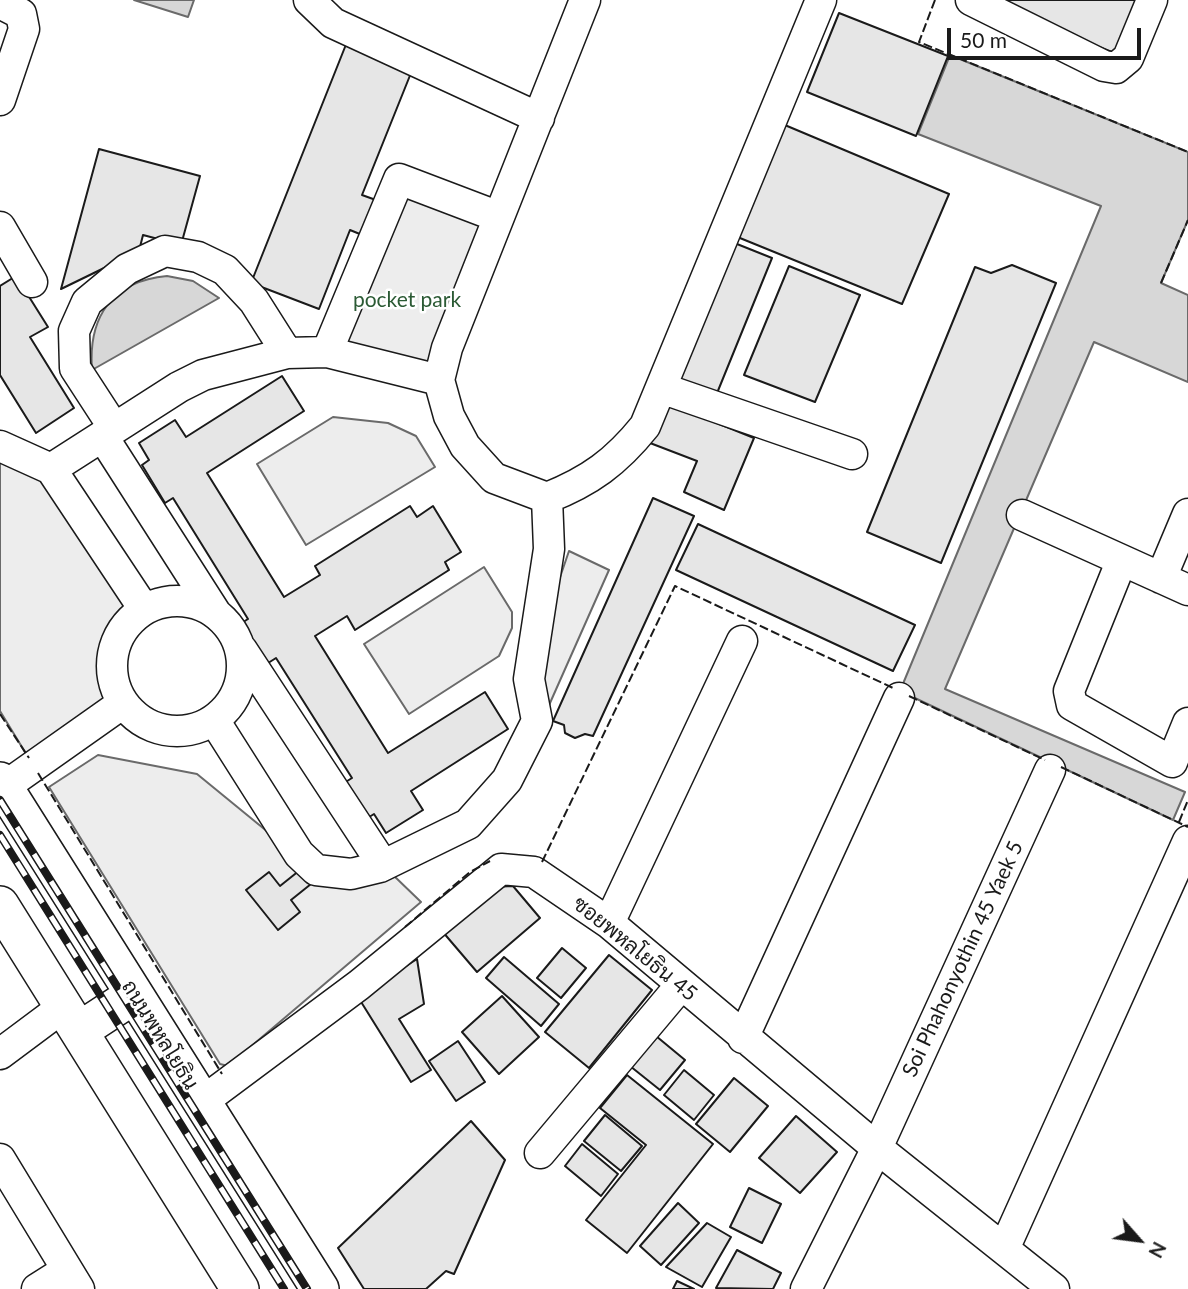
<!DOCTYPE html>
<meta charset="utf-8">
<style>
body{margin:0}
#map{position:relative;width:1188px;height:1289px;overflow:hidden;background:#fff;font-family:Lato,sans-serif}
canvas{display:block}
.north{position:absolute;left:1104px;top:1205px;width:70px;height:70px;-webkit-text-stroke:5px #fff;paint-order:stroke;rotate:118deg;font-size:19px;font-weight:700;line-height:28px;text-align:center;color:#1a1a1a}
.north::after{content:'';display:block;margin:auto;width:24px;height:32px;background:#1a1a1a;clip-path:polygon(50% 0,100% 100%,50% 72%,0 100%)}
.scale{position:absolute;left:947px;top:28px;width:194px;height:32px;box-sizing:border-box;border:4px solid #1a1a1a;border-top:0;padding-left:9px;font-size:21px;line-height:24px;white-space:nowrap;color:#1a1a1a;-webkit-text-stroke:5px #fff;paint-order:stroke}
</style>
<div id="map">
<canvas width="1188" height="1289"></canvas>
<div class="north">N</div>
<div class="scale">50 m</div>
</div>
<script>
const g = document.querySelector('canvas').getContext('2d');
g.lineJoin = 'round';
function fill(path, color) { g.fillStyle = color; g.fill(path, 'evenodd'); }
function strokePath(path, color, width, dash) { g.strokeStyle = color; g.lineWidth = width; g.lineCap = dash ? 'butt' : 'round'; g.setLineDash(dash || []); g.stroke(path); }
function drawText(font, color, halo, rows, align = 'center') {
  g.font = font + ' Lato,Sarabun,sans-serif'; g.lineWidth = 5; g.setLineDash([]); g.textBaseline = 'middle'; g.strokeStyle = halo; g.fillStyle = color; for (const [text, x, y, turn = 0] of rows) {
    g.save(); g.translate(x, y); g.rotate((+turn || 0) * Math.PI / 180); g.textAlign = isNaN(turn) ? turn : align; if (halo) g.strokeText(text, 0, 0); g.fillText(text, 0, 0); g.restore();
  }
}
const built = new Path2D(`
 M399,179l100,38 -60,163 -112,-28z
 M333,417l55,6 28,13 19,31 -129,78 -49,-81z
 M0,455l51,20 84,148 -16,34 -9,39 -71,79 -39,-64z
 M569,551l40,19 -63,142 -4,-39 3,-52z
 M484,567l28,45v16l-13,28 -90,58 -45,-70z
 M98,755l99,19 77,63 38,44 80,-7 29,28 -193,164 -8,-2 -171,-277z`);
const water = new Path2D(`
 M134,0h60l-6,17z
 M950,55l238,97v68l-27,63 27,12v87l-94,-40 -149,347 240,103 -12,28 -273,-129 201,-485 -183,-72z
 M167,276l26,5 26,17 -127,72c-4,-53 20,-89 75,-94z`);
const building = new Path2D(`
 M977,0h171l-23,57z
 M839,13l109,43 -32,80 -109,-44z
 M347,42l66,26 -51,127 25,9 -15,35 -22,-9 -31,79 -68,-26z
 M780,123l169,71 -47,110 -167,-68z
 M99,149l101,27 -19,69 -38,-10 -4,16 -78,38z
 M732,242l40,16 -59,145 -40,-16z
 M1012,265l44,18 -115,280 -74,-31 108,-265 16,6z
 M789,266l71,29 -45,107 -71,-27z
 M16,276l32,51 -18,10 44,71 -38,25 -36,-58v-89z
 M282,376l22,35 -97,62 77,124 36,-22 -5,-9 95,-60 7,11 16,-11 28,46 -16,10 4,8 -94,60 -8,-14 -32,20 73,117 97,-61 23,37 -97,62 12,19 -37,23 -12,-19 -8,5 -22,-36 8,-5 -76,-120 -11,7 -25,-41 8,-5 -75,-121 -8,5 -23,-38 7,-5 -10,-17 36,-23 11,17z
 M667,403l87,35 -30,72 -40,-18 13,-31 -47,-18z
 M653,498l41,18 -101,220 -8,-2 -10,4 -10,-5 -1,-8 -11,-4z
 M698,524l217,101 -22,46 -217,-101z
 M300,870l11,14 -20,16 9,12 -22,18 -32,-40 23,-18 11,14z
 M513,886l27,32 -63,54 -35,-41 50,-44z
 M562,948l24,20 -25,30 -24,-20z
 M609,955l43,35 -63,78 -44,-36z
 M504,957l55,47 -18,22 -55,-48z
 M417,959l7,45 -25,15 32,51 -20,12 -53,-85z
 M502,996l37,41 -40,37 -37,-42z
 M656,1036l29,24 -25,30 -30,-24z
 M458,1041l27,41 -29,19 -27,-40z
 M684,1070l30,25 -20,25 -30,-25z
 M627,1075l86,69 -86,109 -41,-33 60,-75 -46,-37z
 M734,1078l34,28 -38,46 -34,-28z
 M605,1115l37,31 -21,25 -37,-30z
 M796,1116l41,36 -37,41 -41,-35z
 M471,1121l34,39 -51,114 -8,-3 -20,18h-62l-26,-41z
 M582,1144l36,30 -17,22 -36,-30z
 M749,1188l32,16 -19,39 -32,-16z
 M678,1203l21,20 -38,42 -21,-19z
 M707,1223l24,14 -29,50 -36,-20z
 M737,1250l44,23 -8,16 -57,-1z
 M677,1281l17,8h-21z`);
const minor = new Path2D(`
 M309,0l24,23 206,95
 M585,0l-138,348 -8,32 10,36 16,30 29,32 53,20c43,-17 69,-36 98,-72l176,-426
 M971,0l133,66 12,2 12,-10 24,-58
 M0,3l21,11 3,15 -24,71
 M0,227l32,55
 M327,352l72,-173 100,38
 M661,388l191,66
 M114,428l-39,-60 -1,-37 13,-29 40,-33 38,-18 33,6 27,13 29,31 33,52
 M103,437l112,175
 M0,446l51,23 93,140
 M51,469l128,-82 24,-12 84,-22 40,-1 112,28
 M1022,515l166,75
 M1121,562l-52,129 3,14 100,57 16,-39
 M1161,578l27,-64
 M112 666a65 65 0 1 1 130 0a65 65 0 1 1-130 0Z
 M242,650l141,215
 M214,720l85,134 17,16 35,4 29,-7 88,-43 39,-44 30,-59 -8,-42 20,-130 -2,-51
 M4,787l119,-84
 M609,923l133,-282
 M743,1038l156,-340
 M0,1054l63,-47
 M202,1102l157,-117 142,-116 33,3 75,51 268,225 177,141
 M540,1153l141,-168
 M0,1159l79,130
 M1004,1249l184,-408
 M37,1289l30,-19
 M806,1289l71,-141 173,-378`);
const major = new Path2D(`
 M0,781l320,508
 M0,905l240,384
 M79,1031l55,-36`);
const rail = new Path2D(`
 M0,800l307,489
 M0,835l284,454`);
const fence = new Path2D(`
 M935,0l-16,42 269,110
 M1161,283l27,-63
 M909,696l136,64
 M0,714l29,44
 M1061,767l127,60
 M38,773l184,301
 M1179,822l9,-22
 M542,862l133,-276 218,102
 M405,927l65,-55 20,-11`);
const parkNames = [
 ["pocket park",407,300]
];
const streetNames = [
 ["ซอยพหลโยธิน 45",635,949,39],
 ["Soi Phahonyothin 45 Yaek 5",963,959,-65],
 ["ถนนพหลโยธิน",160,1035,58]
];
fill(built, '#ededed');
strokePath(built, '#6a6a6a', 2);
fill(water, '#d7d7d7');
strokePath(water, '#6a6a6a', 2);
fill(building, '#e6e6e6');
strokePath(building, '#1a1a1a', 2);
strokePath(minor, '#1a1a1a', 33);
strokePath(major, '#1a1a1a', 40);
strokePath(minor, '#fff', 30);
strokePath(major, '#fff', 37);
strokePath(rail, '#1a1a1a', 8);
strokePath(rail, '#fff', 5, [16]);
strokePath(fence, '#1a1a1a', 2, [9, 3.5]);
drawText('21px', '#2b5a34', '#fff', parkNames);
drawText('21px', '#1a1a1a', '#fff', streetNames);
</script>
